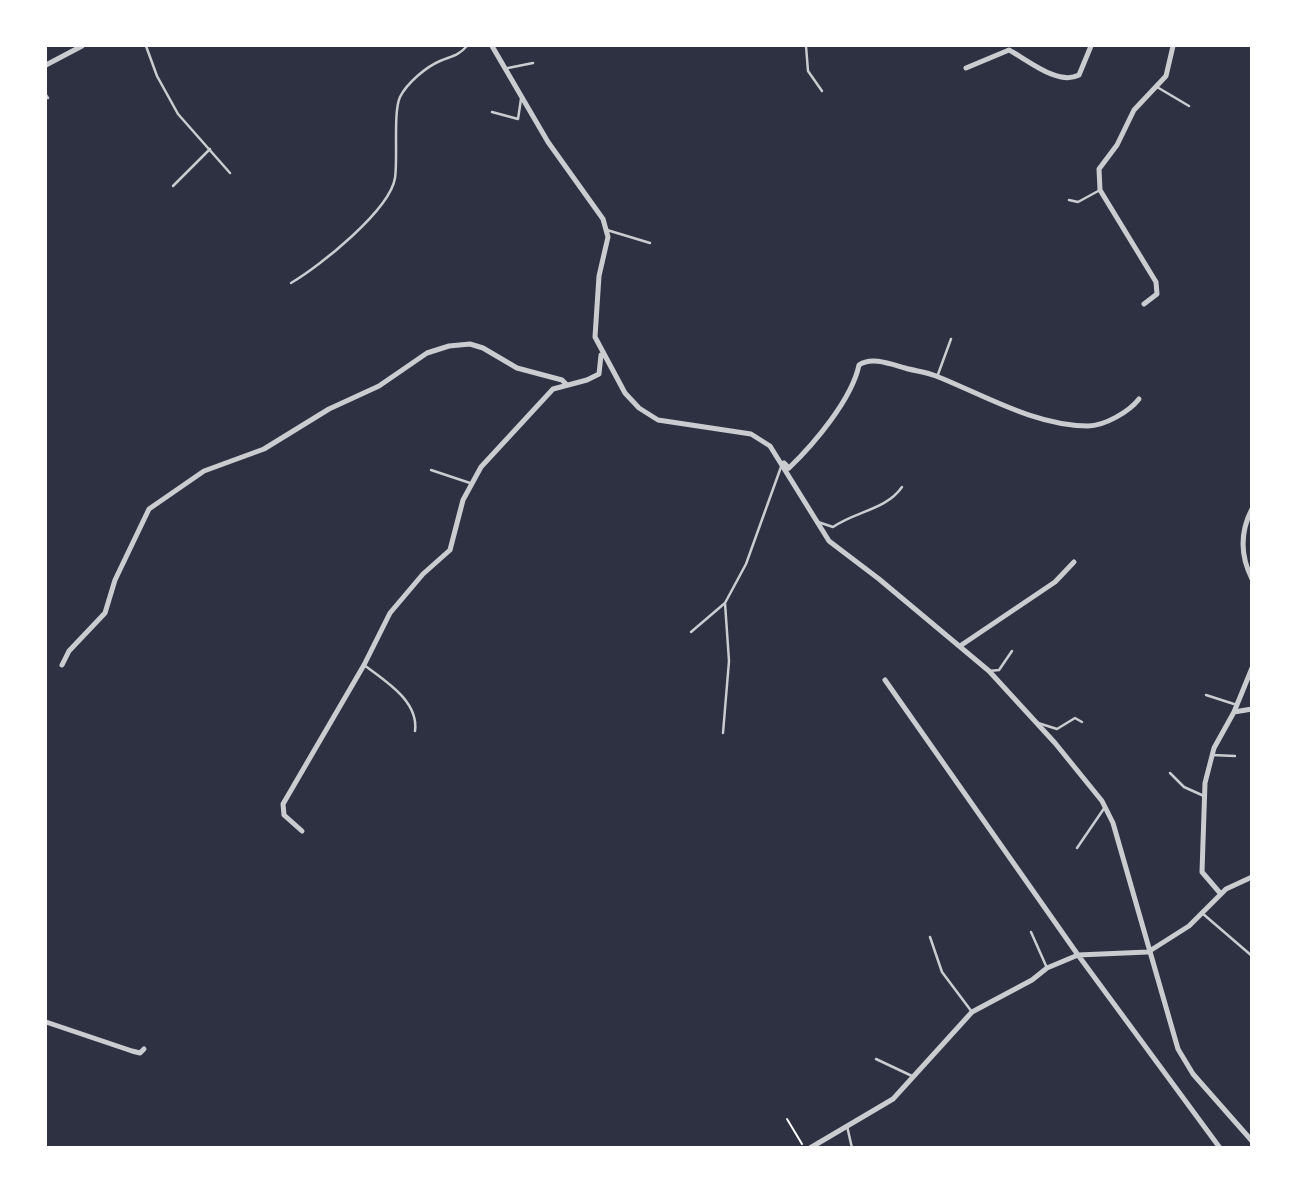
<!DOCTYPE html>
<style>
body{margin:0}
#map{position:relative;width:1297px;height:1193px;overflow:hidden;background:#2d3142;font-family:Quicksand,sans-serif}
canvas{display:block}
.frame{position:absolute;inset:0;border:47px solid #fff;pointer-events:none}
</style>
<div id="map">
<canvas width="1297" height="1193"></canvas>
<div class="frame"></div>
</div>
<script>
const g = document.querySelector('canvas').getContext('2d');
g.lineJoin = 'round';
function strokePath(path, color, width, dash) { g.strokeStyle = color; g.lineWidth = width; g.lineCap = dash ? 'butt' : 'round'; g.setLineDash(dash || []); g.stroke(path); }
const path = new Path2D(`
 M787,1119l15,25`);
const service = new Path2D(`
 M146,46l11,30 21,38 52,59
 M806,46l2,25 14,20
 M508,68l25,-5
 M1157,87l32,19
 M46,95l2,3
 M492,112l26,7 3,-20
 M173,186l37,-37
 M1069,200l9,2 22,-12
 M607,230l43,13
 M291,283c28,-16 99,-73 104,-105 3,-20 -2,-66 5,-81 7,-14 26,-30 40,-36 12,-5 18,-5 27,-15
 M937,377l14,-38
 M431,470l39,13
 M818,522l15,5c23,-16 53,-17 69,-40
 M691,632l34,-29 21,-39 35,-97
 M364,665c21,16 55,36 51,66
 M989,671l10,-1 13,-19
 M1206,695l31,10
 M1038,723l19,6 18,-11 7,4
 M723,733l6,-72 -4,-58
 M1212,755l23,1
 M1170,773l14,14 20,9
 M1077,848l28,-41
 M1202,913l50,43
 M1031,932l16,36
 M930,937l12,35 30,40
 M876,1059l36,17
 M847,1126l5,22`);
const minor = new Path2D(`
 M492,46l56,96 55,77 5,18 -9,39 -4,61 30,56 14,15 19,12 93,14 19,12 59,95 50,38 110,92 66,72 47,58 11,22 65,226 15,25 59,67
 M46,65l36,-19
 M966,68l43,-18c19,10 49,36 70,25l12,-29
 M1144,304l13,-10 -1,-12 -56,-92 -1,-21 18,-24 17,-35 32,-34 7,-30
 M784,463l5,5c25,-24 63,-69 70,-103 12,-9 32,-1 46,3 10,3 21,4 31,8 48,19 99,50 152,50 16,0 41,-14 51,-27
 M1252,509c-12,23 -12,46 0,70
 M960,646l95,-64 19,-20
 M62,665l7,-14 36,-38 10,-33 34,-71 55,-38 60,-22 65,-40 50,-23 48,-33 22,-7 21,-2 13,4 34,20 45,12 5,5
 M885,680l193,275 142,193
 M1234,712l18,-3
 M302,831l-18,-16 -1,-11 81,-139 26,-52 33,-39 27,-24 13,-50 18,-33 72,-78 34,-9 12,-6 2,-19
 M1220,893l-18,-21 3,-89 9,-35 20,-36 18,-44
 M46,1022l86,29 8,2 4,-4
 M810,1148l83,-49 79,-87 60,-32 15,-12 31,-13 70,-3 41,-26 37,-37 26,-12`);
strokePath(path, '#fff', 2);
strokePath(service, '#caccd0', 2.5);
strokePath(minor, '#caccd0', 5);
</script>
